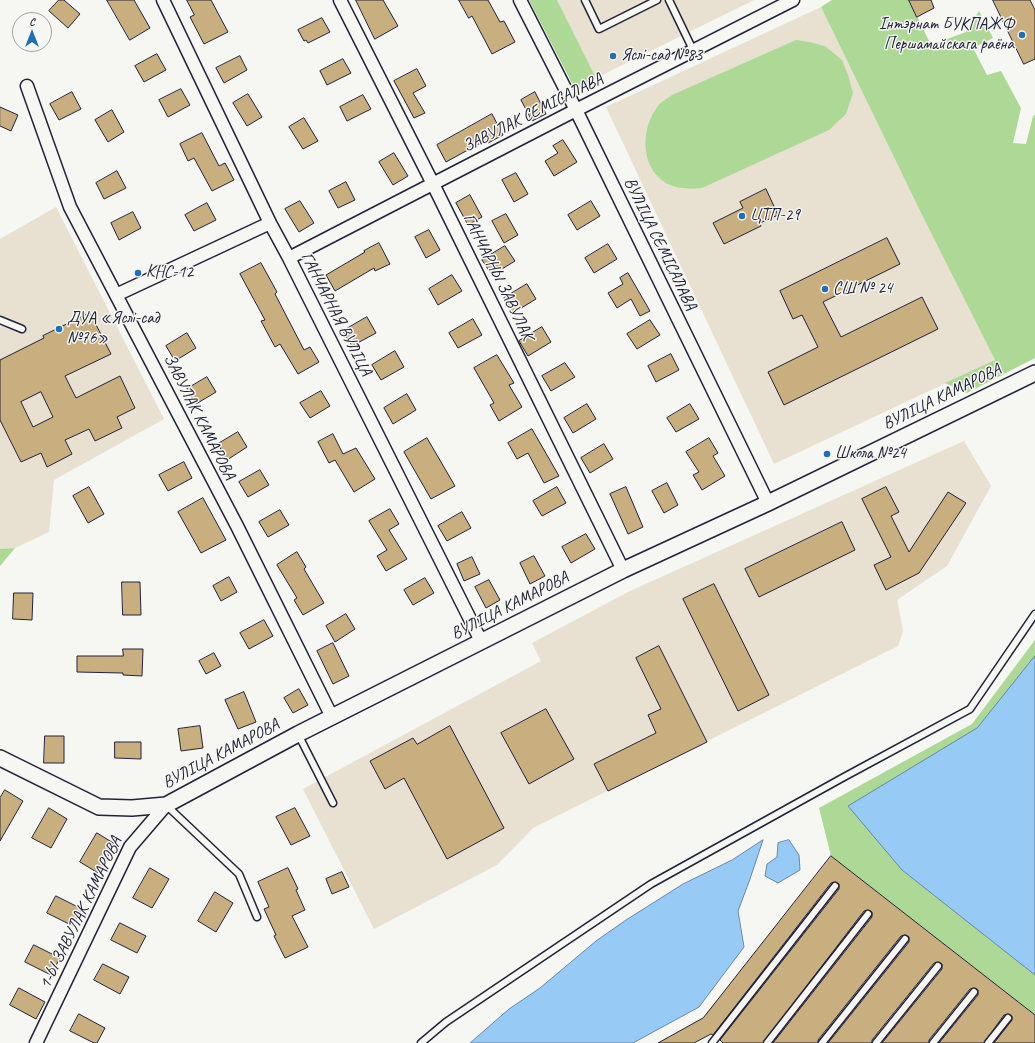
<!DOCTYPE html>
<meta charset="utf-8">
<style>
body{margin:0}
#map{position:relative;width:1035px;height:1043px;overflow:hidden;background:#f6f6f2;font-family:Caveat,sans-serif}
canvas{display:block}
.north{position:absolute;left:12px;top:12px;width:40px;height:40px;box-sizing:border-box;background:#f6f6f2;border:1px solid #a1a1a9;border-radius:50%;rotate:0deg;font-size:11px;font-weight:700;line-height:16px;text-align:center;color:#22223b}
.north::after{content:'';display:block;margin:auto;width:14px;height:18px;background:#1f6fb2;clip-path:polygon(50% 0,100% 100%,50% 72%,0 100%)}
</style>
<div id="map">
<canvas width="1035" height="1043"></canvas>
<div class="north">С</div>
</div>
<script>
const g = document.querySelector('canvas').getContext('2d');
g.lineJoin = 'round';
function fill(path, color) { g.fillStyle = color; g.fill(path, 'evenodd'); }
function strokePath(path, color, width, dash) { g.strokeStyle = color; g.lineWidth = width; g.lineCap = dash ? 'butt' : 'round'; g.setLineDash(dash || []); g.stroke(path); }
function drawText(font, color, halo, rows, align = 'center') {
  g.font = font + ' Caveat,sans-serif'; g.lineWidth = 3; g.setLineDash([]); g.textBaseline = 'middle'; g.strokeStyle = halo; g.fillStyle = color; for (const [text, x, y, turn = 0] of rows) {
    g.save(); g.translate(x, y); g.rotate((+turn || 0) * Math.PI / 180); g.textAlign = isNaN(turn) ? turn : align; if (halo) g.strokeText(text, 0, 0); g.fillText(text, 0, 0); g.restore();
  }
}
const built = new Path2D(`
 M557,0h197l-158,78z
 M821,7l102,210 72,143 -221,104 -168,-357z
 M56,207l108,212 -110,61 -5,52 -34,16 -15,1v-310z
 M964,441l27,45 -44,80 -50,34 6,31 -5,15 -365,182 -36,37 -123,64 -71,-140 238,-128 -9,-18 98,-52z`);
const green = new Path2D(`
 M529,0h28l39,78 -21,11z
 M832,0h77l22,45 35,-13 13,-21 14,27 -20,10 14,27 14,-4 20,37 -8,35 13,1 7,-28 2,-1v243l-68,35 -22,-10 50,-23 -72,-143 -102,-210z
 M796,40l13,2 16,4 17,14 6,15 5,18 -7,21 -17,16 -127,58c-12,1 -29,1 -39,-7 -23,-17 -22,-53 -5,-75 3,-4 10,-8 14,-11z
 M15,548l-15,18v-17z
 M1035,640v375l-204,-159 -12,-48 153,-84z`);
const water = new Path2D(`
 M1035,656v319l-133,-105 -54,-64 129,-78z
 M763,840l-13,39 -12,32 6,36 -45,60 -66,36h-163l39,-34 31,-21 56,-47 30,-21 57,-36 49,-24z
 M789,840l10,15 1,15 -22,13 -13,-7 2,-12 10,-7 1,-14z`);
const building = new Path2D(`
 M59,0h5l16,14 -12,14 -19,-17z
 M107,0h27l16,28 -20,12z
 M187,0h24l17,32 -24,12 -14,-27 4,-2z
 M356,0h27l15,26 -23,13z
 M459,0h29l12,22 4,-1 11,21 -23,12 -20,-38 -3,2z
 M909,0h22l3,8 -17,9z
 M993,0h37l5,10v49l-11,5z
 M322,18l8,14 -22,11 -2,-3 -2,1 -6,-11z
 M157,54l9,16 -22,12 -9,-16z
 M240,56l7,14 -23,13 -8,-15z
 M343,59l8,14 -24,12 -7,-14z
 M417,69l9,17 -13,7 12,20 -11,5 -20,-37z
 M181,89l9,16 -22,12 -9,-17z
 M72,92l9,17 -22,11 -9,-16z
 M535,92l11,22 -14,7 -11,-21z
 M248,94l14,23 -15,9 -14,-23z
 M363,95l8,14 -24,12 -7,-14z
 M0,107l18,8 -7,16 -11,-5z
 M112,110l12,22 -16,10 -13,-22z
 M492,114l11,21 -15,8 -2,-3 -40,22 -9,-17z
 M304,118l14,23 -15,8 -14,-22z
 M202,133l17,33 6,-3 9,17 -22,11 -18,-33 -6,3 -8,-17z
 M563,140l14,22 -23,14 -9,-15 13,-8 -5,-7z
 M394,153l14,23 -15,9 -14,-23z
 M117,171l9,17 -22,11 -8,-16z
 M516,173l12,21 -14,8 -12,-22z
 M346,182l9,18 -17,8 -9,-17z
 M766,189l12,26 -18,8 1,3 -37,18 -11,-21 30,-15 -3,-6z
 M470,195l12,22 -14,8 -12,-22z
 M300,201l14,22 -15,9 -14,-23z
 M591,201l9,15 -23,14 -9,-15z
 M207,203l9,17 -22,11 -9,-16z
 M133,212l8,16 -22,12 -8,-17z
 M506,214l12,21 -14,8 -12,-22z
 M429,230l11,20 -14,8 -11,-21z
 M887,238l13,26 -77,38 18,35 81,-40 16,32 -154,76 -16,-33 50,-25 -16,-32 -9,4 -13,-28z
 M379,243l11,21 -15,7 -1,-3 -39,23 -9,-16 39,-23 -1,-1z
 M608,244l9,15 -23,14 -9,-15z
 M505,246l10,15 -23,14 -10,-15z
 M261,263l16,29 -2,2 29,56 6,-3 9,15 -21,12 -18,-30 -5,3 -14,-26 4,-1 -25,-46z
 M628,273l22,38 -10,5 -9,-17 -14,9 -9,-15 15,-9 -3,-6z
 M452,275l10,16 -24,14 -9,-16z
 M527,284l9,15 -23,14 -9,-15z
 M90,313l21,41 -46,22 11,22 44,-22 15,32 -18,9 5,11 -27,13 -6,-12 -24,11 7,14 -25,13 -6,-14 -20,9 -21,-42v-60l44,-22 -1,-2zM41,392l12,25 -20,10 -12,-25z
 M367,317l9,16 -24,13 -9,-15z
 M473,319l9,16 -24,13 -9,-15z
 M650,320l10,15 -23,14 -10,-15z
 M542,327l9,15 -23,14 -9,-15z
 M187,333l9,15 -21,13 -9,-15z
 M395,351l9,16 -23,13 -9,-15z
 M671,354l8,16 -23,12 -8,-16z
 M497,355l17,28 -5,2 13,22 -23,14 -9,-16 4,-2 -20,-35z
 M565,363l10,14 -24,14 -9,-15z
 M207,377l9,15 -20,12 -9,-15z
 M321,391l9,15 -20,12 -10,-15z
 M407,394l9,16 -23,14 -9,-16z
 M587,404l9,15 -23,14 -9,-15z
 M690,404l9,15 -23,13 -9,-14z
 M532,429l27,47 -15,7 -16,-30 -11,6 -9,-16z
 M238,432l9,15 -20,13 -9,-16z
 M333,434l10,20 13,-6 19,31 -21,13 -19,-32 -6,3 -11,-21z
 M427,438l28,48 -24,13 -27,-47z
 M709,438l9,15 -5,3 12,20 -23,14 -9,-15 6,-3 -13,-20z
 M604,444l9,15 -23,14 -9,-15z
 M184,462l8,16 -24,13 -9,-16z
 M260,470l9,15 -21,12 -9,-15z
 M667,483l11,22 -14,8 -12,-22z
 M89,487l15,27 -16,9 -15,-27z
 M557,487l9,16 -24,13 -9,-15z
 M626,487l17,40 -15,7 -18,-40z
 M886,487l13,25 -8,4 18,36 39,-60 18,11 -47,70 -33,17 -12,-25 17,-8 -29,-58z
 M203,498l23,42 -25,13 -23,-41z
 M390,509l9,15 -10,6 18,29 -21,12 -9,-15 10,-6 -18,-29z
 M280,510l9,15 -21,12 -9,-15z
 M462,512l9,16 -24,13 -9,-15z
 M842,522l13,28 -96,47 -14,-28z
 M586,534l9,15 -24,14 -9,-16z
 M297,552l9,15 -2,2 20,34 -21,12 -9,-15 3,-2 -20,-33z
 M534,556l11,20 -15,8 -10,-21z
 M472,557l8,17 -16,7 -7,-17z
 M229,577l8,15 -16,9 -8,-15z
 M425,578l9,15 -21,12 -9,-15z
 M489,580l11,20 -14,8 -11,-21z
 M122,582h18l1,33h-18z
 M714,584l55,111 -31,16 -55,-112z
 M14,593h19l-1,27 -19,-1z
 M346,614l9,15 -20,13 -9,-16z
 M264,620l9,16 -24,13 -9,-16z
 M333,643l16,33 -16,8 -16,-33z
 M659,646l48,96 -99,49 -14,-27 62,-31 -8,-18 13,-6 -25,-51z
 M123,649h20l-1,27 -19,-1v-2l-46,-1v-16h46z
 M214,653l7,13 -15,8 -7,-13z
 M299,689l9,16 -15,8 -9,-15z
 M244,692l12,30 -18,7 -13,-29z
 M546,709l28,50 -45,25 -28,-51z
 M200,726l3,22 -22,3 -3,-22z
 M450,726l54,102 -57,31 -43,-81 -19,11 -15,-28 43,-23 4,6z
 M45,736h19v27h-20z
 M115,742h26v17l-26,-1z
 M5,790l18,11 -23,40v-43z
 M49,808l18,11 -16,29 -19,-10z
 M295,808l15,28 -19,9 -15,-28z
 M97,833l18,11 -17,29 -18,-11z
 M831,856l204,159v28h-41l18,-23v-4l-4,-2 -4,1 -20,28h-45l39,-48v-5l-4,-2 -4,1 -41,51v3h-47l60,-74v-5l-4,-2 -4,1 -62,77v3h-44l81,-101v-5l-4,-2 -4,1 -83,104v3h-45l99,-126v-5l-4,-2 -4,1 -101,132h-40l-3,-3 119,-151v-5l-4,-2 -4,1 -118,152 -2,-1 -17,9h-36l45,-25z
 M150,868l19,11 -17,29 -19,-10z
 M288,868l10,21 -2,1 9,20 -13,6 16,31 -23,11 -11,-22 2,-1 -12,-26 5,-2 -11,-25z
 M342,872l7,15 -17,7 -6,-15z
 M215,892l18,11 -17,29 -18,-11z
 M56,896l26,13 -9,17 -26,-13z
 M120,923l26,13 -9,17 -26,-13z
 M34,945l26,13 -9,17 -26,-13z
 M103,964l26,13 -9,17 -26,-14z
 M19,988l26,14 -9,17 -26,-14z
 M79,1014l26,14 -8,15h-3l-24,-12z`);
const service = new Path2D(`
 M585,0l14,29 58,-29
 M669,0l24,50
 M0,320l22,9
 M298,734l35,69
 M167,806l72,68 18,43
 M421,1043l25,-21 205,-138 193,-107 126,-68 65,-95
 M712,1043l123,-157
 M767,1043l101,-129
 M822,1043l83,-104
 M876,1043l62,-77
 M933,1043l41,-51
 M988,1043l20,-25`);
const minor = new Path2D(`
 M163,0l107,223 19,35 192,383
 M340,0l93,184 190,386
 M520,0l56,110 192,393
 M27,86l43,121 167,319 95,191
 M289,258l287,-148 217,-110
 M116,295l154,-72
 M36,1043l94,-196 36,-42`);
const tertiary = new Path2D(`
 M0,758l99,49 33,1 34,-3 132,-71 325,-164 145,-67 267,-130`);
const markers = [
 [1022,35,4,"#1f6fb2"],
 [613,56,4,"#1f6fb2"],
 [742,216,4,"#1f6fb2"],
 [138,273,4,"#1f6fb2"],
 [825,289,4,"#1f6fb2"],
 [59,329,4,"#1f6fb2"],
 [827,454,4,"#1f6fb2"]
];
const poiNames = [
 ["Інтэрнат БУКПАЖФ",1014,25,"right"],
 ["Першамайскага раёна",1014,45,"right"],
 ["Яслі-сад №83",621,56],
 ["ЦТП-29",750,216],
 ["КНС-12",146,273],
 ["СШ № 24",833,289],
 ["ДУА «Яслі-сад",67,319],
 ["№76»",67,339],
 ["Школа №24",835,454]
];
const streetNames = [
 ["ЗАВУЛАК СЕМІСАЛАВА",533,113,-27],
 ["ВУЛІЦА СЕМІСАЛАВА",660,244,64],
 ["ГАНЧАРНЫ ЗАВУЛАК",498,277,64],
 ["ГАНЧАРНАЯ ВУЛІЦА",336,314,63],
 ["ВУЛІЦА КАМАРОВА",942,397,-26],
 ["ЗАВУЛАК КАМАРОВА",199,417,63],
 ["ВУЛІЦА КАМАРОВА",510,606,-27],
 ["ВУЛІЦА КАМАРОВА",221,754,-28],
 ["1-Ы ЗАВУЛАК КАМАРОВА",81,913,-64]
];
fill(built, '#e8e0d0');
fill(green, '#add896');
fill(water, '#97caf4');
strokePath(water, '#6887aa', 1);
fill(building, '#c9ae7f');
strokePath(building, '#22223b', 1);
strokePath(service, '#22223b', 9);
strokePath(minor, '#22223b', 15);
strokePath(tertiary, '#22223b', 18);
strokePath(service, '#f6f6f2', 6);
strokePath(minor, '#f6f6f2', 12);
strokePath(tertiary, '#f6f6f2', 15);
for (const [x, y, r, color] of markers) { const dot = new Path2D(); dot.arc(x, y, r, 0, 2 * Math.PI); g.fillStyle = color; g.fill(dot); strokePath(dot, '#f6f6f2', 1.5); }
drawText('17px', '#22223b', '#f6f6f2', poiNames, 'left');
drawText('17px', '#22223b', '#f6f6f2', streetNames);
</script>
